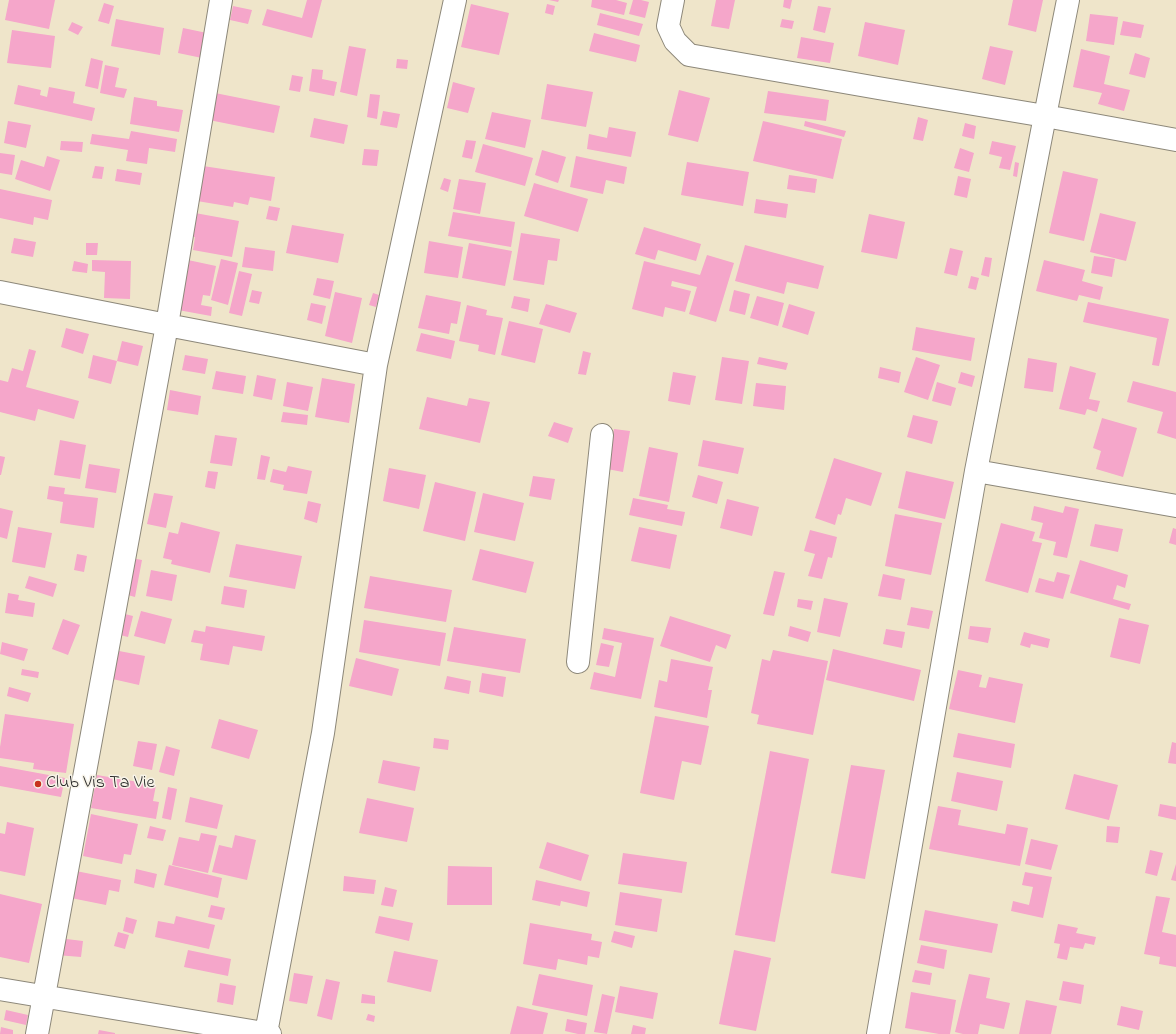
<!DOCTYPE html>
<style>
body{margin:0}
canvas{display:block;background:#efe5ca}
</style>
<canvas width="1176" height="1034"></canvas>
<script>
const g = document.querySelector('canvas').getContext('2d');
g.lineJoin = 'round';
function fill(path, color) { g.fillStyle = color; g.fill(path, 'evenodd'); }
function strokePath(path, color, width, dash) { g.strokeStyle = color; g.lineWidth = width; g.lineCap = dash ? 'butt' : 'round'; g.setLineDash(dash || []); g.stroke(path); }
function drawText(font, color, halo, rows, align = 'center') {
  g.font = font + ' "Indie Flower",sans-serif'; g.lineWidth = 3; g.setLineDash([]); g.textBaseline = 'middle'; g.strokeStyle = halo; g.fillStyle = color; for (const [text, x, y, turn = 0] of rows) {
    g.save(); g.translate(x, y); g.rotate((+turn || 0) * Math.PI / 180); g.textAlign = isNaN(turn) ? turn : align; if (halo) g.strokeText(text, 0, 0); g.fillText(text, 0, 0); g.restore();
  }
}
const building = new Path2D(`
 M9,0h46l-6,29 -44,-9z
 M307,0h15l-10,38 -50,-13 5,-16 35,9z
 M549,0h10l-1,2z
 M592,0h24l11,3 -3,12 -33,-8z
 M633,0h8l8,2 -4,16 -16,-4z
 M716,0h19l-6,29 -18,-3z
 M784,0h8l-2,9 -7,-2z
 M1013,0h30l-7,32 -28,-7z
 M104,3l10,3 -5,18 -11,-3z
 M471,4l38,9 -10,42 -38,-8z
 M547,4l8,2 -2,9 -8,-2z
 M233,6l19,4 -4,14 -18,-4z
 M818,6l13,2 -6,25 -12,-3z
 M600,13l43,11 -4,12 -42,-11z
 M1090,14l28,3 -4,28 -28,-4z
 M116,19l48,9 -4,27 -49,-9z
 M782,19l12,2 -2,8 -12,-2z
 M1123,21l21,4 -3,13 -21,-3z
 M72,22l11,5 -5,8 -10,-5z
 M865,22l40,8 -7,35 -40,-9z
 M183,28l24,5 -5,25 -24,-5z
 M12,30l43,6 -4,32 -44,-5z
 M594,33l46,12 -4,17 -47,-11z
 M801,37l33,6 -4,20 -33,-5z
 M349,46l17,3 -9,47 -17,-4z
 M990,46l23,5 -8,34 -23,-6z
 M1081,49l29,7 -6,28 26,6 -6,21 -26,-7 4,-11 -29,-6z
 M1135,53l15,5 -5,20 -16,-4z
 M91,58l12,3 -5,28 -13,-3z
 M397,59l11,1 -1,9 -11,-1z
 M105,65l14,3 -4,19 12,2 -3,9 -24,-5z
 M312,69l11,1 -1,9 15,3 -3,14 -25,-5z
 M292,75l11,2 -3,15 -11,-2z
 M453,82l22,6 -7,25 -21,-5z
 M547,84l46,8 -7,35 -45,-8z
 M18,85l23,5 -1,5 7,2 2,-10 26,5 -2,11 22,5 -3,13 -78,-17z
 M679,90l31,8 -12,44 -30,-7z
 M768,91l61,9 -3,21 -62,-8z
 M215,93l65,13 -6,27 -65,-13z
 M370,94l10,1 -3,24 -10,-2z
 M134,97l23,4v5l26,4 -4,22 -49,-8z
 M383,111l17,3 -3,14 -17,-3z
 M492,112l39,8 -6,28 -40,-9z
 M918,117l10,3 -5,21 -10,-2z
 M314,118l34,7 -4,19 -34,-7z
 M8,121l23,4 -5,23 -22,-5z
 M763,121l79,18 -9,40 -80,-18z
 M805,121l41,10 -2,6 -40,-11z
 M965,123l11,3 -2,13 -12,-3z
 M609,127l27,5 -5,25 -44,-8 2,-15 18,4z
 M131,131l46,8 -2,13 -26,-4 -2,16 -21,-3 2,-11 -38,-6 2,-10 37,5z
 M466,140l10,1 -4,18 -10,-2z
 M61,141l22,1 -1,10 -22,-2z
 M992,141l24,5 -6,24 -11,-2 3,-11 -13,-3z
 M483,144l50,14 -8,28 -50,-14z
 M960,148l14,5 -5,19 -15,-4z
 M364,149l15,1 -2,16 -15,-1z
 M542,150l24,7 -8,26 -23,-8z
 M0,153l15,2 -3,20 -12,-2z
 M47,156l13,4 -10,31 -35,-12 6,-19 23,7z
 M576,156l51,11 -3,17 -18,-4 -3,14 -33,-7z
 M687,162l62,10 -6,34 -62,-11z
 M1015,162l4,1 -2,14 -4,-1z
 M95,166l9,1 -2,12 -10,-1z
 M203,166l72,11 -4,24 -21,-4 -2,8 -14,-3 -1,5 -36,-6z
 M117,169l25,4 -2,12 -25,-4z
 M1063,171l35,8 -14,62 -35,-8z
 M789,175l28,4 -2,14 -28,-4z
 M958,176l13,3 -4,19 -13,-3z
 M444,178l7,2 -3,12 -8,-3z
 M459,179l27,4 -6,31 -27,-5z
 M534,183l54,16 -10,33 -54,-16z
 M0,189l52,11 -4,20 -14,-3 -1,8 -33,-7z
 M756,199l32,5 -2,14 -32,-5z
 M269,206l11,2 -3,13 -11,-2z
 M453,212l62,10 -4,25 -63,-11z
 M195,213l44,8 -7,36 -39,-7 2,-13h-4z
 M1100,213l36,9 -10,39 -36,-9z
 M869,214l36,8 -8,37 -36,-7z
 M292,225l52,9 -6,29 -52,-10z
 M644,227l57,17 -5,17 -38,-11 -3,10 -20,-6z
 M521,233l39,6 -3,22 -9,-1 -4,25 -31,-5z
 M14,238l22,4 -3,15 -22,-4z
 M429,241l34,6 -5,31 -34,-5z
 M86,243h12l-1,12h-11z
 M469,243l43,8 -7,35 -43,-8z
 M745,245l79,21 -6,23 -31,-7 -3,12 -49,-13z
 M245,247l30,4 -2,20 -31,-4z
 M950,248l13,3 -6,25 -13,-3z
 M707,255l27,8 -18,59 -27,-8 8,-27 -25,-6 -1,5 20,5 -6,21 -20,-5 -2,10 -31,-8 12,-48 56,14z
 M1094,256l21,3 -3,18 -21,-4z
 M985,257l7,1 -3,19 -8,-2z
 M221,259l17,4 -10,42 -17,-5z
 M92,260l39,1 -1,38 -26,-1 1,-26 -13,-1z
 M188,260l28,6 -6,30 -7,-1 -2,10 11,2 -1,9 -33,-6z
 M1044,260l41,10 -3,11 21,6 -3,13 -21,-5 -2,6 -41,-10z
 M74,261l14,3 -1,9 -15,-2z
 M239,271l13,3 -10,42 -13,-3z
 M971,276l8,2 -3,12 -8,-2z
 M317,278l17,3 -4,18 -17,-4z
 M252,290l10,2 -3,12 -10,-2z
 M734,290l16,4 -5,21 -16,-4z
 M335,292l27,6 -10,45 -27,-7z
 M373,293l6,2 -3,12 -7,-2z
 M426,295l35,7 -4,22 -6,-1 -2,11 -31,-6z
 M514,296l16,3 -2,13 -17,-4z
 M757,296l27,7 -6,23 -28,-8z
 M1088,302l81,17 -10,47 -7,-1 5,-27 -74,-16z
 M311,303l15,3 -4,18 -15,-4z
 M546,304l31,9 -7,20 -31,-9z
 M789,304l26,8 -7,23 -26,-8z
 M467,305l20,5 -1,5 17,3 -8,37 -17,-4 1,-6 -20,-4z
 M509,321l34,8 -8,34 -34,-8z
 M916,327l59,11 -4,23 -59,-11z
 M66,328l23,6 -6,20 -22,-7z
 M421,333l34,8 -4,18 -35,-8z
 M122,341l21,5 -5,20 -21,-5 -6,23 -23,-6 5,-23 24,6z
 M29,349l7,2 -10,36 53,14 -5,18 -36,-10 -3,12 -35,-9v-32l8,2 4,-14 11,3z
 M583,351l8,2 -5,22 -8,-1z
 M185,355l23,4 -3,15 -23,-4z
 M722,357l27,4 -7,43 -27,-4z
 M759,357l29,6 -2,7 -29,-6z
 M916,357l24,8 -12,35 -24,-8z
 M1028,358l29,5 -4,29 -29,-4z
 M1070,366l26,7 -7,26 11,2 -3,11 -10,-3 -2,6 -26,-6z
 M880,367l21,5 -2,11 -21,-5z
 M216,371l30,5 -3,18 -31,-5z
 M673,372l23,4 -6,29 -22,-4z
 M961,372l14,4 -3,11 -14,-4z
 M257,375l19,4 -4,21 -19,-4z
 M322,378l33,6 -6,39 -34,-6z
 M1133,381l43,11v47l-19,-6 6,-21 -36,-10z
 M287,382l26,5 -5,24 -25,-5z
 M937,382l19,6 -5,18 -19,-5z
 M756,383l30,3 -2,24 -31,-4z
 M170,390l31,6 -3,19 -31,-5z
 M427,397l40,9 2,-8 21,4 -10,41 -61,-14z
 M283,412l25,3 -1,10 -26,-3z
 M913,415l25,6 -6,23 -25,-7z
 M1102,418l35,10 -14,49 -27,-8 5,-18 -8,-3z
 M554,422l19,6 -5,15 -20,-7z
 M614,429l16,2 -7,41 -16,-3z
 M215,435l22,3 -5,28 -22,-3z
 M60,440l26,5 -6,34 -26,-4z
 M703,440l41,8 -6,26 -40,-8z
 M649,447l29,6 -9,49 -30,-6z
 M261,455l9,2 -5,23 -8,-1z
 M0,456l5,1 -4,18h-1z
 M834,458l48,15 -11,33 -25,-8 -5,17 -3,-1 -3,11 -20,-7z
 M89,464l31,5 -4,24 -31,-5z
 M288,466l24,5 -5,23 -24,-4 1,-5 -14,-3 3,-13 13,3z
 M389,468l37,7 -7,34 -36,-8z
 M208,471l10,1 -3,17 -10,-2z
 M906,471l48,11 -9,37 -47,-11z
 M698,475l25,7 -6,22 -25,-7z
 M533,476l22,3 -4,21 -22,-4z
 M435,482l41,10 -11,49 -42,-10z
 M49,486l16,2 -1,6 34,4 -4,30 -34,-5 3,-21 -16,-3z
 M154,493l19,3 -7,32 -19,-4z
 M483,493l41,10 -9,38 -41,-9z
 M633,498l35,7 -1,4 18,3 -3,14 -53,-11z
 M727,499l32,8 -7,29 -32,-8z
 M308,501l13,3 -4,19 -13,-4z
 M1034,506l29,7 2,-7 14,3 -12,49 -14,-3 3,-13 -17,-4 4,-15 -12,-3z
 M0,508l13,3 -6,28 -7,-2z
 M895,514l47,9 -11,52 -46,-9z
 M181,522l39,10 -10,41 -39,-9 1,-4 -9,-2 6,-26 9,2z
 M1001,523l34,9 -3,9 10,2 -14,50 -43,-12z
 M1095,524l28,5 -5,23 -28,-6z
 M18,527l34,6 -7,35 -33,-6z
 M639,527l38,8 -7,34 -39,-8z
 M1173,528l3,1v16l-7,-2z
 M810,530l27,7 -5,21 -4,-1 -6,22 -14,-3 7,-22 -11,-3z
 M236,544l66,12 -7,33 -66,-12z
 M480,549l54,13 -8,31 -54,-13z
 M77,554l10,2 -3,16 -10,-2z
 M131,558l11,2 -7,37 -11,-3z
 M1080,560l48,15 -3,13 -8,-3 -4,14 18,5 -2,6 -59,-17z
 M151,570l26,5 -5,26 -26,-5z
 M774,571l11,2 -11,43 -11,-2z
 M1057,572l13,3 -7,24 -28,-7 4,-14 15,4z
 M883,574l22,5 -4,21 -23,-4z
 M29,576l28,8 -4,13 -28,-9z
 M370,576l82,14 -6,32 -82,-14z
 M224,586l23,4 -3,18 -23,-4z
 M8,593l11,2 -1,5 17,3 -2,14 -28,-4z
 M824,598l24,5 -8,34 -23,-5z
 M798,599l15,2 -2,9 -14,-3z
 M911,607l22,4 -4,18 -22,-4z
 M141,611l31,8 -7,25 -31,-8z
 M121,613l12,3 -5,21 -12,-3z
 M670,616l61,19 -5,14 -10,-4 -6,17 -50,-16z
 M1119,618l30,7 -9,39 -30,-7z
 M63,619l17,6 -12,30 -16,-6z
 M364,620l82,13 -6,33 -81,-14z
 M206,626l59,10 -3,15 -29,-5 -4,19 -29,-5 3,-16 -12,-2 3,-12 11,2z
 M790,626l21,6 -3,10 -20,-6z
 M970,626l21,2 -3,15 -20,-4z
 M454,627l72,12 -6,34 -73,-12z
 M604,628l50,10 -13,61 -51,-10 4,-17 21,5 7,-34 -20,-4z
 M886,629l19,3 -3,16 -19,-4z
 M1024,632l26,7 -2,9 -17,-4 -1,4 -10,-3z
 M2,642l26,7 -4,12 -24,-7z
 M601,643l13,3 -5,21 -13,-2z
 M833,649l88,21 -7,31 -88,-21z
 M114,650l31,6 -6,29 -31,-7z
 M773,650l55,11 -15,74 -56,-11 2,-9 -8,-2 11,-54 8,2z
 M356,658l43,11 -7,27 -43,-10z
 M671,659l42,8 -5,23h4l-5,28 -53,-11 5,-27 8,2z
 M22,669l17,3 -1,6 -17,-3z
 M958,670l24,5 -3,12 7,1 3,-11 34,7 -8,39 -66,-14z
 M482,673l24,4 -3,20 -24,-5z
 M447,676l24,5 -2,13 -25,-5z
 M9,687l22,6 -3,9 -21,-6z
 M5,714l69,10 -8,49 -33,-4 1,-6 -34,-5v-11z
 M655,716l54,10 -8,39 -19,-4 -8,39 -34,-7z
 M219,719l39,11 -9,29 -38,-11z
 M958,733l57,11 -4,24 -58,-11z
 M434,738l15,2 -1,10 -15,-2z
 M138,741l19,3 -5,26 -19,-4z
 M1172,742l4,1v21l-8,-1z
 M166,746l14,4 -6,26 -15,-4z
 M770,751l39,8 -34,183 -40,-7z
 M383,760l37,7 -5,24 -37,-8z
 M851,765l34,5 -20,109 -34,-6z
 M0,766l65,12 -4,19 -61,-11z
 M957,772l46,9 -6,30 -46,-10z
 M1074,774l44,11 -9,35 -44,-11z
 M97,775l59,10 -3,16 6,1 -3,17 -65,-11z
 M168,787l9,2 -6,31 -9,-2z
 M190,797l33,8 -6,24 -32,-7z
 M367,798l47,10 -7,34 -48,-9z
 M1160,804l16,3v13l-18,-4z
 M938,806l23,4 -3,15 47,9 2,-10 21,4 -8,38 -91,-17z
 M91,814l47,10 -7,31 -7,-1 -2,10 -39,-8z
 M7,822l27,6 -9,48 -25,-5v-38l5,1z
 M150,826l16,4 -3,11 -16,-3z
 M1107,826l13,1 -2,16 -12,-1z
 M201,833l16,3 -9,37 -36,-8 7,-28 20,4z
 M235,835l21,5 -9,40 -35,-8 7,-27 13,3z
 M1031,839l27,6 -7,25 -26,-6z
 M547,842l42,13 -8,26 -42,-13z
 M1150,850l13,3 -6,23 -12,-3z
 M623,853l64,9 -5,31 -64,-9z
 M1176,864v17l-5,-1z
 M169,865l53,13 -4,20 -54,-13z
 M448,866l44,1v38h-45z
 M136,869l21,5 -3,14 -20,-5z
 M76,871l45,9 -2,12 -10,-2 -3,15 -35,-7z
 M1025,872l27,5 -9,41 -32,-7 2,-10 16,4 4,-18 -11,-2z
 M344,876l32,4 -2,14 -31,-3z
 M536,880l54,12 -3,15 -26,-6 -1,5 -28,-6z
 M385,887l12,3 -4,17 -12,-2z
 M620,892l42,7 -5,33 -42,-7z
 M0,894l42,10 -13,59 -29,-6z
 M1156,896l14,2 -8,34 14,3v32l-17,-3 1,-7 -16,-3z
 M211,905l14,3 -3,12 -14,-3z
 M925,910l73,14 -6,29 -73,-13z
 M176,916l39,9 -6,24 -54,-12 3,-16 16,3z
 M379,916l34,7 -4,18 -34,-8z
 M126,917l11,3 -4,14 -10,-3z
 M530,923l62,11 -1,6 11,2 -3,16 -11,-2 -1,9 -29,-6 -2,11 -33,-6z
 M1058,924l20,4 -2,5 20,4 -2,8 -9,-2 -2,6 -13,-2 -3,13 -10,-2 3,-14 -6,-1z
 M614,931l21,5 -3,12 -21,-6z
 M118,932l11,3 -4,14 -11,-3z
 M58,938l25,3 -2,16 -25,-2z
 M921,945l26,5 -3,19 -27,-6z
 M188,950l43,9 -3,17 -44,-9z
 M734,950l37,8 -15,73 -37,-7z
 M394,951l44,9 -7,32 -44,-10z
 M915,970l17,3 -2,12 -18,-3z
 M294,973l19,3 -6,28 -18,-3z
 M539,974l54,11 -6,31 -55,-11z
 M969,974l21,4 -4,20 24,5 -6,26 -24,-5 -2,10h-15l-8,-2z
 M326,979l14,3 -8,38 -15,-4z
 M1063,981l21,4 -3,19 -22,-4z
 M220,983l16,3 -3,19 -16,-3z
 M620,986l38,7 -5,26 -38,-7z
 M911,992l45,8 -6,34h-11l-34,-6z
 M362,994l13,2v8l-14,-1z
 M602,994l13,3 -8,37 -13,-2z
 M1026,1000l31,6 -6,28h-32z
 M517,1006l31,7 -5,21h-33z
 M1121,1006l22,5 -4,19 -22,-5z
 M6,1010l22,5 -2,10 -22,-5z
 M368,1014l7,2 -1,6 -8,-2z
 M567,1019l20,4 -2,11h-7l-13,-3z
 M633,1025l13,3 -1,6h-14z
 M1,1027l12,3v4h-13z
 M99,1030l16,3v1h-17z`);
const minor = new Path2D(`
 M673,0l-5,26 7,15 14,14 189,33 167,28 131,24
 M0,292l167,33 209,40
 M976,471l200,35
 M578,662l24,-227
 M0,989l270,45
 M266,1033l57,-300 53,-368 79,-365
 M37,1034l130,-709 54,-325
 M878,1034l98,-563 69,-355 23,-116`);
const markers = [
 [38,784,4,"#c8321e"]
];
const poiNames = [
 ["Club Vis Ta Vie",46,784]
];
fill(building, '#f5a6ca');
strokePath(minor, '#8d887a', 24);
strokePath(minor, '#fff', 22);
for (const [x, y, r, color] of markers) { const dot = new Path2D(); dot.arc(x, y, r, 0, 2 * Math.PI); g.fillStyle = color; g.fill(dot); strokePath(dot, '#f7f3e8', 1.5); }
drawText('18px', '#2b2b2b', '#f7f3e8', poiNames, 'left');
</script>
